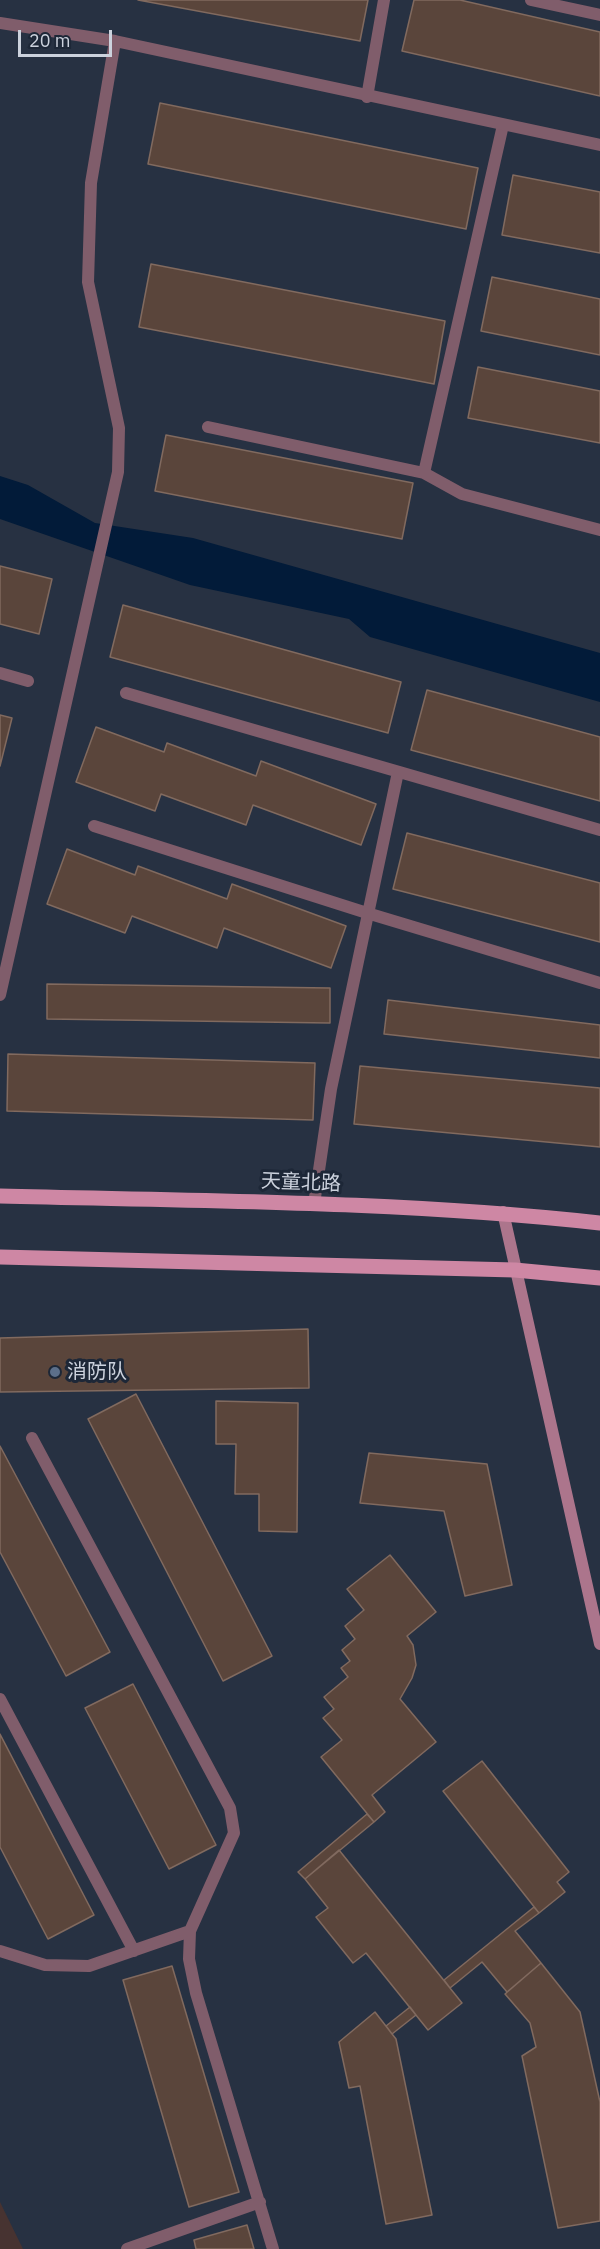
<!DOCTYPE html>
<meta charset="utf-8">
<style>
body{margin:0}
#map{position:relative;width:600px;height:2249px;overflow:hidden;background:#273142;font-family:"IBM Plex Sans",sans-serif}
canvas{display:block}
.scale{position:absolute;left:18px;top:30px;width:94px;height:27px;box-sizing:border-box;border:3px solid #ccd2dd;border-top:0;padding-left:8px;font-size:18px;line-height:21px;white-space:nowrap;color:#ccd2dd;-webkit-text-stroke:4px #1d2737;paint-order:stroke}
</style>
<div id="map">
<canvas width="600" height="2249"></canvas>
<div class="scale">20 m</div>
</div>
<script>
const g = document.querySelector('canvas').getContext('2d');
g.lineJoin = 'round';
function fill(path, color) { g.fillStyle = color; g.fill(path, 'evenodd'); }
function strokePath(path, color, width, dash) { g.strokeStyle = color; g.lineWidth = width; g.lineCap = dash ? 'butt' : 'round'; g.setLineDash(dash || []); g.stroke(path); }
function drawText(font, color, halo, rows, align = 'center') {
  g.font = font + ' "IBM Plex Sans","Noto Sans SC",sans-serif'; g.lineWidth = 6; g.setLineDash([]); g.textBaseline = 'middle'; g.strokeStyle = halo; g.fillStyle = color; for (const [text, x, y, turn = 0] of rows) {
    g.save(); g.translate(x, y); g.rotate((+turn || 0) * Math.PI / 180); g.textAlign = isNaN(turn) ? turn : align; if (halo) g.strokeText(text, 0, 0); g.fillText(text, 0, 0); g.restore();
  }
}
const education = new Path2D(`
 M0,2202l23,47h-23z`);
const water = new Path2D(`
 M0,476l28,9 67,38 98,15 407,115v49l-230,-65 -21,-18 -159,-34 -190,-66z`);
const building = new Path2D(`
 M138,0h230l-8,41z
 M414,0h46l140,32v64l-198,-45z
 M160,103l318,65 -12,61 -318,-65z
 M513,175l87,17v61l-98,-18z
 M151,264l294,57 -11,63 -295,-57z
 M492,277l108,22v56l-119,-24z
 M478,367l122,24v52l-132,-25z
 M166,435l247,48 -11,56 -247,-48z
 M0,566l52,13 -13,55 -39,-10z
 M123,605l278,77 -13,51 -278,-76z
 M427,690l173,47v64l-189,-51z
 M0,715l12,3 -12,48z
 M96,727l68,25 3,-9 89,33 5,-15 115,43 -15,41 -108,-40 -7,20 -85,-31 -6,17 -79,-29z
 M407,833l193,50v59l-207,-53z
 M67,849l68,26 3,-9 89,33 5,-15 114,42 -15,42 -107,-40 -7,20 -85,-32 -7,17 -78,-29z
 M47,984l283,4v35l-283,-4z
 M388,1000l212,25v33l-216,-24z
 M8,1054l307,9 -2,57 -306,-9z
 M360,1066l240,22v59l-246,-23z
 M308,1329l1,59 -309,4v-54z
 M136,1394l136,262 -49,25 -135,-262z
 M216,1401l82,2 -1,129 -38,-1v-37h-24l1,-50h-20z
 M0,1446l110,206 -44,24 -66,-124z
 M369,1453l118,11 25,121 -47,11 -21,-85 -84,-8z
 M390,1555l46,57 -29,24 6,9 3,20 -4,13 -12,21 36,43 -64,53 13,17 -11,10 -53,-65 21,-17 -19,-22 11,-9 -10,-12 24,-20 -7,-9 9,-7 -8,-11 13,-11 -10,-13 19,-16 -17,-21z
 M133,1684l83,161 -47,24 -84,-161z
 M0,1734l94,181 -46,24 -48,-92z
 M482,1761l87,111 -12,10 8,10 -26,21 -96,-122z
 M367,1814l7,8 -69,57 -7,-7z
 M339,1850l123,153 -34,27 -62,-77 -13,10 -37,-46 12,-9 -23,-29z
 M534,1907l5,6 -24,18 26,32 -34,29 -25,-30 -32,26 -6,-8z
 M541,1963l39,49 20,90v119l-42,7 -36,-172 14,-9 -6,-24 -25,-29z
 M172,1966l67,226 -50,15 -66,-227z
 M410,2007l6,8 -24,19 -6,-8z
 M375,2012l21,27 36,176 -46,9 -26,-138 -11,2 -10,-46z
 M247,2225l7,24h-58l-2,-9z`);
const lane = new Path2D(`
 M531,0l69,15
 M367,97l17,-97
 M208,427l216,46 38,21 138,36
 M424,473l79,-348
 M0,673l28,8
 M126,693l474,137
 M94,826l273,87 233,70
 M314,1204l17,-115 67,-317
 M32,1438l198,370 4,25 -44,98 -1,28 7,34 77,256
 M0,1699l134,252
 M0,1951l45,14 44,1 101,-35
 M127,2249l133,-47`);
const street = new Path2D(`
 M0,23l115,18 485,104
 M0,995l118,-523 1,-44 -31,-146 3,-99 24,-142`);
const secondary = new Path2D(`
 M503,1212l97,432`);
const primary = new Path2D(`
 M0,1196c200,5 401,5 600,27
 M0,1257l515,13 85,8`);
const markers = [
 [55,1372,6,"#5c6f8a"]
];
const streetNames = [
 ["天童北路",301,1183,2]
];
const poiNames = [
 ["消防队",67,1372]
];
fill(education, '#473331');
fill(water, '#021b39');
fill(building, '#5a453b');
strokePath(building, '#816a5f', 1.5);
strokePath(lane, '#805d6b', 12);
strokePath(street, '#805d6b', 12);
strokePath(secondary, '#ac758c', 12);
strokePath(primary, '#ce87a4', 15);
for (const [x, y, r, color] of markers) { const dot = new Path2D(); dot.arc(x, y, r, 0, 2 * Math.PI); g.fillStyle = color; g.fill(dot); strokePath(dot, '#1d2737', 2); }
drawText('20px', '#ccd2dd', '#1d2737', streetNames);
drawText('20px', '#ccd2dd', '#1d2737', poiNames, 'left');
</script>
